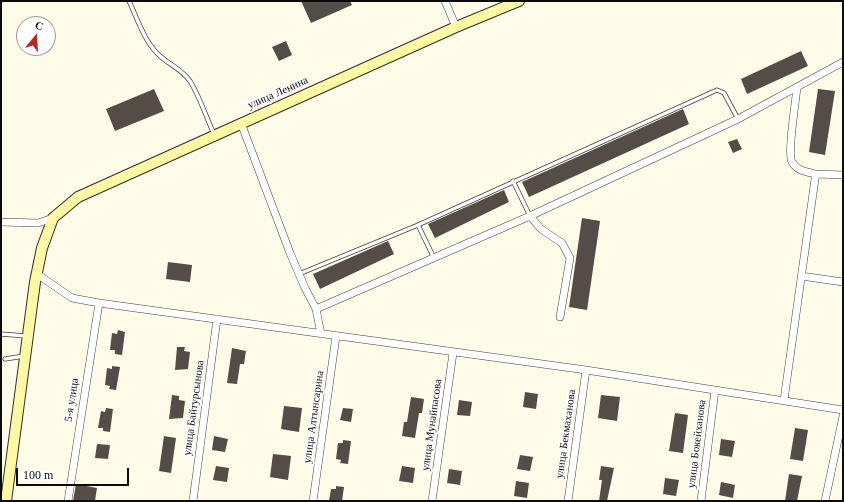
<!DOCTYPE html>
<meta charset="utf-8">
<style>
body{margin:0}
#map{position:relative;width:844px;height:502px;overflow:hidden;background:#fffbe9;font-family:"Times New Roman",serif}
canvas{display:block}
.frame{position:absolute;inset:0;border:2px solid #0b0b0b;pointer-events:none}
.north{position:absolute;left:16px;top:16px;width:40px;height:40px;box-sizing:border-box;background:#fff;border:1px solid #9d9d9d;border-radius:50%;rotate:18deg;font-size:11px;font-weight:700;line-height:16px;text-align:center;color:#0b0b0b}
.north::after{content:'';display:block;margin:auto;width:14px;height:18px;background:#b82626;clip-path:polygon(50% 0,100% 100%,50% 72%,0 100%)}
.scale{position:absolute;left:16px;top:468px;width:113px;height:18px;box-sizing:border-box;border:2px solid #0b0b0b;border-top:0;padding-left:5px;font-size:12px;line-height:14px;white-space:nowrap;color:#0b0b0b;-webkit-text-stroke:3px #fff;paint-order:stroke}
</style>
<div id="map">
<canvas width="844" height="502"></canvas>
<div class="frame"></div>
<div class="north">С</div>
<div class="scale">100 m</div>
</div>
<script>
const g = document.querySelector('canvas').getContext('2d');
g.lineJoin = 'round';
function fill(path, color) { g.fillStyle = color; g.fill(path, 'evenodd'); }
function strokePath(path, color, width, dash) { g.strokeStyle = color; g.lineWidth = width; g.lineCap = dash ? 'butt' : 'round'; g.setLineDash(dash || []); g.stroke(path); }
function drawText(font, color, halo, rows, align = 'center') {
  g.font = font + ' "Times New Roman",serif'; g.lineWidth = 4; g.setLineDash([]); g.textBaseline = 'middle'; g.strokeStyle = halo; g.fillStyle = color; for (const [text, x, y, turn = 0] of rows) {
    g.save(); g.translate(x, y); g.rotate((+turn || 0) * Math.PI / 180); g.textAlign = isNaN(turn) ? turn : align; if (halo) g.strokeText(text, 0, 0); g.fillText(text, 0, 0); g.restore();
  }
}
const building = new Path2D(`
 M301,1h49l2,4 -41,18z
 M286,41l6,14 -13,6 -7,-14z
 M801,51l7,15 -61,28 -6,-15z
 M154,89l10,22 -49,20 -9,-22z
 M818,89l17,2 -10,64 -16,-3z
 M683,109l6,15 -160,73 -7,-15z
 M737,139l5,10 -9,4 -5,-11z
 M504,190l5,12 -74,36 -7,-14z
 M582,218l18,3 -13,89 -18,-3z
 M388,241l6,13 -74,35 -7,-15z
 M168,262l24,3 -2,17 -24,-3z
 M118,330l7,2 -3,23 -7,-1v-4h-5l2,-17 5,1z
 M177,347h8l-1,4 6,1 -2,17 -13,1z
 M232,348l14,3 -2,13h-4l-3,20 -10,-1z
 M112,366l8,1 -4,23 -7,-1 1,-3 -5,-1 2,-17 5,1z
 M525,392l13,2 -2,15 -13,-2z
 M172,395l7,1v4l6,1 -2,17 -14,1z
 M601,395l19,2 -3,24 -19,-3z
 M411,397l13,2 -2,14h-3l-4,25 -13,-2 2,-14h3z
 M459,400l13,2 -2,14 -13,-1z
 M284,406l18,2 -3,24 -18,-3z
 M106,408l7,1 -3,23 -7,-1v-3h-5l3,-17 4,1z
 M343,408l10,1 -2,13 -11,-2z
 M675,413l13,2 -5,38 -14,-2z
 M795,428l13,2 -5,31 -13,-2z
 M164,436l12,2 -5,35 -12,-2z
 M214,436l14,3 -3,13 -13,-2z
 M721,439l14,2 -3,16 -13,-2z
 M343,440l8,1 -3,23 -8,-1 1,-3 -5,-1 2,-16h5z
 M97,444l13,1 -2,14 -13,-1z
 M273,454l18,2 -3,24 -18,-3z
 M520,455l13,2 -3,14 -13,-2z
 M216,466l13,2 -2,14 -14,-2z
 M402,466l13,2 -2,15 -14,-2z
 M601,466l13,2 -7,33h-8l3,-21h-3z
 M449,469l13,2 -2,14 -13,-2z
 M789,474l13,2 -5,25h-12z
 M665,478l14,2 -3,16 -13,-2z
 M516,481l13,2 -2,15 -13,-2z
 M721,482l14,3 -2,13 -14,-3z
 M76,484l21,4 -2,13h-22z
 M336,486l8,1 -2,14h-13l2,-12h5z`);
const lane = new Path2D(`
 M129,1c8,17 15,39 28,52 10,11 24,15 33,28 10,16 16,36 24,53
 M513,181l17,35
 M418,225l16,33
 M299,274l119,-49 299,-135 7,3 14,26
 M1,334l25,2
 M5,359l19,-3`);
const street = new Path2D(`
 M445,1l11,26
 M797,87c-1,13 -10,67 -5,75 5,9 15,10 24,12
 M241,123l49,130 15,35 11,21 5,25
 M530,216l11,13 21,14 8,15 -10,59
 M1,222l37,1 15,-5
 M37,274l35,24 27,5 487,67 257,40
 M801,276l42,6
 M316,309l214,-93 208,-97 105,-57
 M784,400l31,-221 1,-5 27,1
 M68,501l31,-198
 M193,501l24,-182
 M313,501l23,-165
 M432,501l21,-148
 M568,501l18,-131
 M701,501l14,-111
 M825,501l18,-85`);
const secondary = new Path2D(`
 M6,501l29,-219 7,-34 11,-30 25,-21 378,-170 63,-26`);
const streetNames = [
 ["улица Ленина",278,93,-24],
 ["5-я улица",72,400,-81],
 ["улица Байтурсынова",194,408,-82],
 ["улица Алтынсарина",314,417,-82],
 ["улица Мунайпасова",432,425,-82],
 ["улица Бекмаханова",566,434,-82],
 ["улица Бокейханова",697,444,-83]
];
fill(building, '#534c47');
strokePath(lane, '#3e3e3e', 5);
strokePath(street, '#3e3e3e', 8);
strokePath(secondary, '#2d2d2d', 12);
strokePath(lane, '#fff', 3.5);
strokePath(street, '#fff', 7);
strokePath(secondary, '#fef8a5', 10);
drawText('11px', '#0b0b0b', '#fff', streetNames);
</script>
